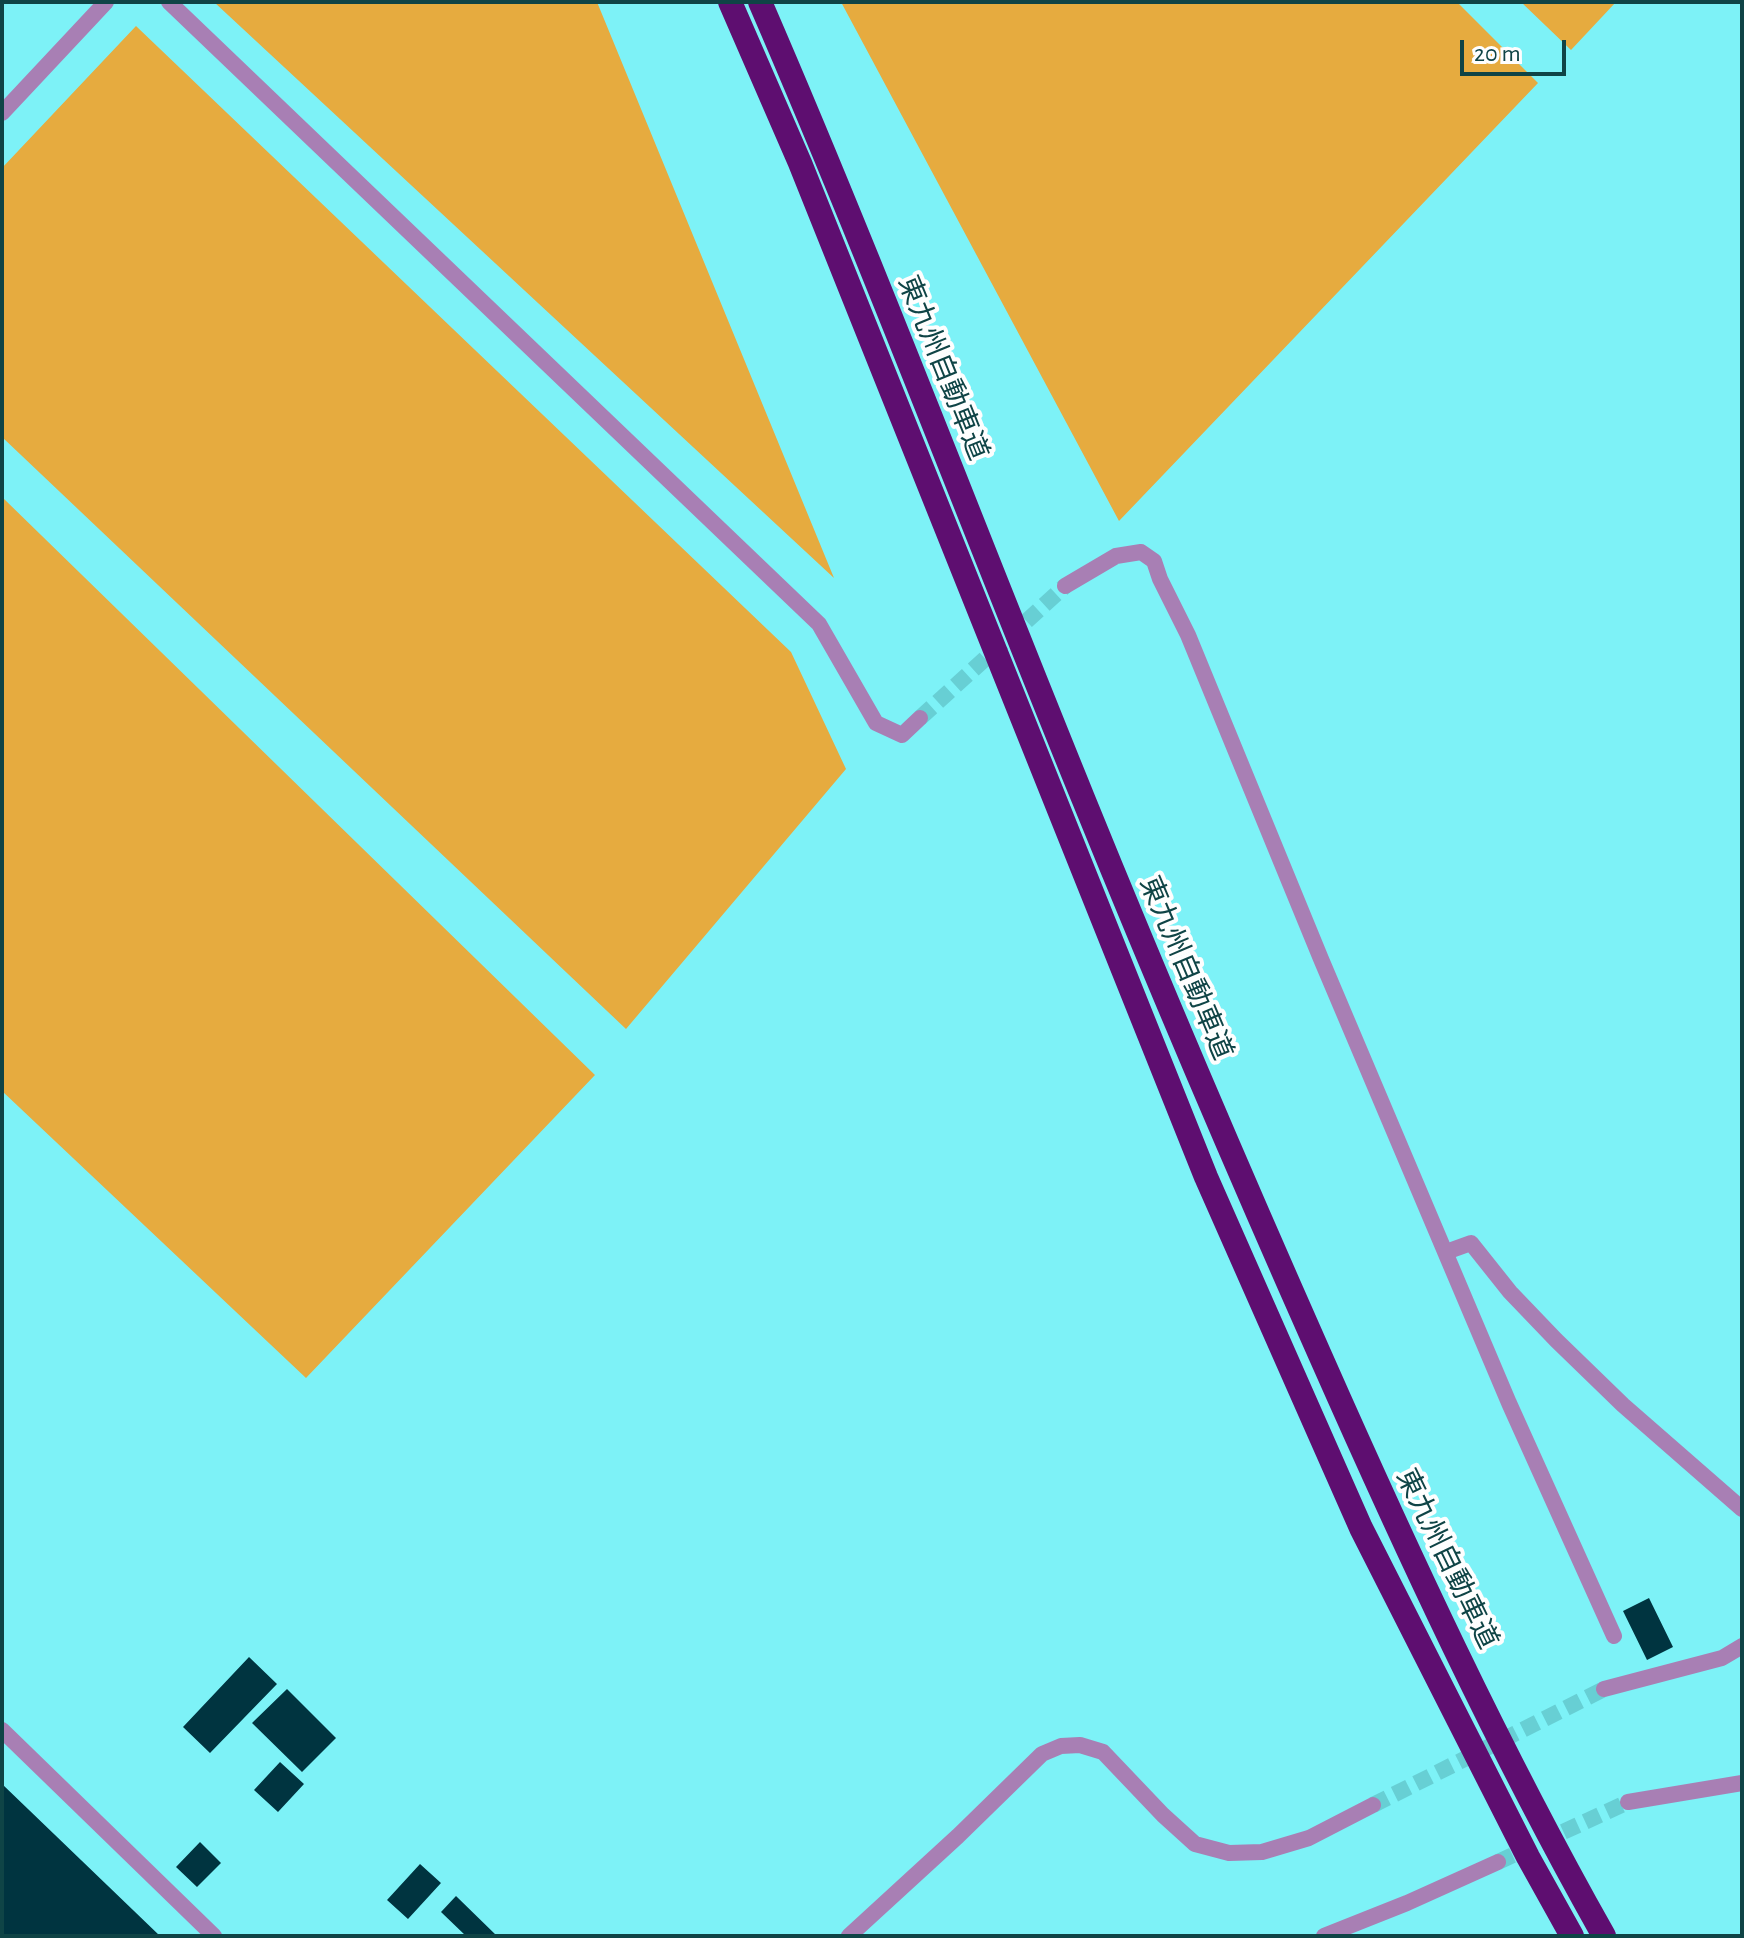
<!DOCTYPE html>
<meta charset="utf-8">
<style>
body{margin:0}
#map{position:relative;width:1744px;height:1938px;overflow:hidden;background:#7df2f7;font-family:"Alegreya Sans",sans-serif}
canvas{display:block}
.frame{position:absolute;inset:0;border:4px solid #0f4446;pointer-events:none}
.scale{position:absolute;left:1460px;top:40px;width:106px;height:36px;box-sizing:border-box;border:4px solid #0f4446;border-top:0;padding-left:10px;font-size:24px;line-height:28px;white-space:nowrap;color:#0f4446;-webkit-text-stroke:6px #fefefe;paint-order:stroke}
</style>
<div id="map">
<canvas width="1744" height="1938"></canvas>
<div class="frame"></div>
<div class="scale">20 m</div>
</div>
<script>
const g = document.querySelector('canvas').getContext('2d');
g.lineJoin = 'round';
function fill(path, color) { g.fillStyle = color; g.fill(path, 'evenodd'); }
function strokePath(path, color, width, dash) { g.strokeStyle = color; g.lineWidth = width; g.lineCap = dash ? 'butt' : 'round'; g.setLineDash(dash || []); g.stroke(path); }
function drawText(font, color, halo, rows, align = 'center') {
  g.font = font + ' "Alegreya Sans","Noto Sans JP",sans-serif'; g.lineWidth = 8; g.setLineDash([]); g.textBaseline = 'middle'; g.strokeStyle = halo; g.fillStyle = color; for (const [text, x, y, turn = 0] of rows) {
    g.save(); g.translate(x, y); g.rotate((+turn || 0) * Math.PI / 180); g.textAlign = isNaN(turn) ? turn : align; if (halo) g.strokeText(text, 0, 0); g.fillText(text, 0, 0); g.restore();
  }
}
const green = new Path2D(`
 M214,2h383l237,576z
 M841,2h616l81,81 -419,438z
 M1521,2h95l-45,48z
 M136,26l655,626 55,117 -220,260 -624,-592v-269z
 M2,497l593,578 -289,303 -304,-287z`);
const building = new Path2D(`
 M1649,1598l24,49 -26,13 -24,-49z
 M249,1657l28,27 -67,69 -27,-26z
 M287,1689l49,49 -34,34 -50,-49z
 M280,1762l24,22 -26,28 -24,-22z
 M2,1784l158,152h-158z
 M200,1842l21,21 -24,24 -21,-20z
 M420,1864l21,19 -33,36 -21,-19z
 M456,1896l41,40h-31l-25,-24z`);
const minorTunnel = new Path2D(`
 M920,718l145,-132
 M1373,1805l231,-116
 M1498,1862l130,-60`);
const minor = new Path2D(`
 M169,2l650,622 57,99 26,12 18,-17
 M2,113l104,-111
 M1065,586l51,-30 25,-4 13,9 6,18 28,56 133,324 188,444 105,233
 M1446,1252l25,-9 39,49 46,48 67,65 119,104
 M1604,1689l118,-31 20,-12
 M2,1730l212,206
 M1628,1802l114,-19
 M849,1936l109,-100 84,-82 19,-8 19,-1 23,7 60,63 32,29 34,9 33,-1 47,-14 64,-33
 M1324,1936l83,-33 91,-41`);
const motorway = new Path2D(`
 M730,2l70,161 406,1014 155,351 167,329 44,79
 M760,2c114,263 215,531 323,796 76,187 155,372 237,557 87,197 178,393 284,581`);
const streetNames = [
 ["東九州自動車道",943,368,68],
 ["東九州自動車道",1186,968,67],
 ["東九州自動車道",1447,1559,64]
];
fill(green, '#e6ab3f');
fill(building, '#003440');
strokePath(minorTunnel, '#67cfd4', 16, [16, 8]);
strokePath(minor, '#a87fb4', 16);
strokePath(motorway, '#5e0e70', 24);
drawText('28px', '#0f4446', '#fefefe', streetNames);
</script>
